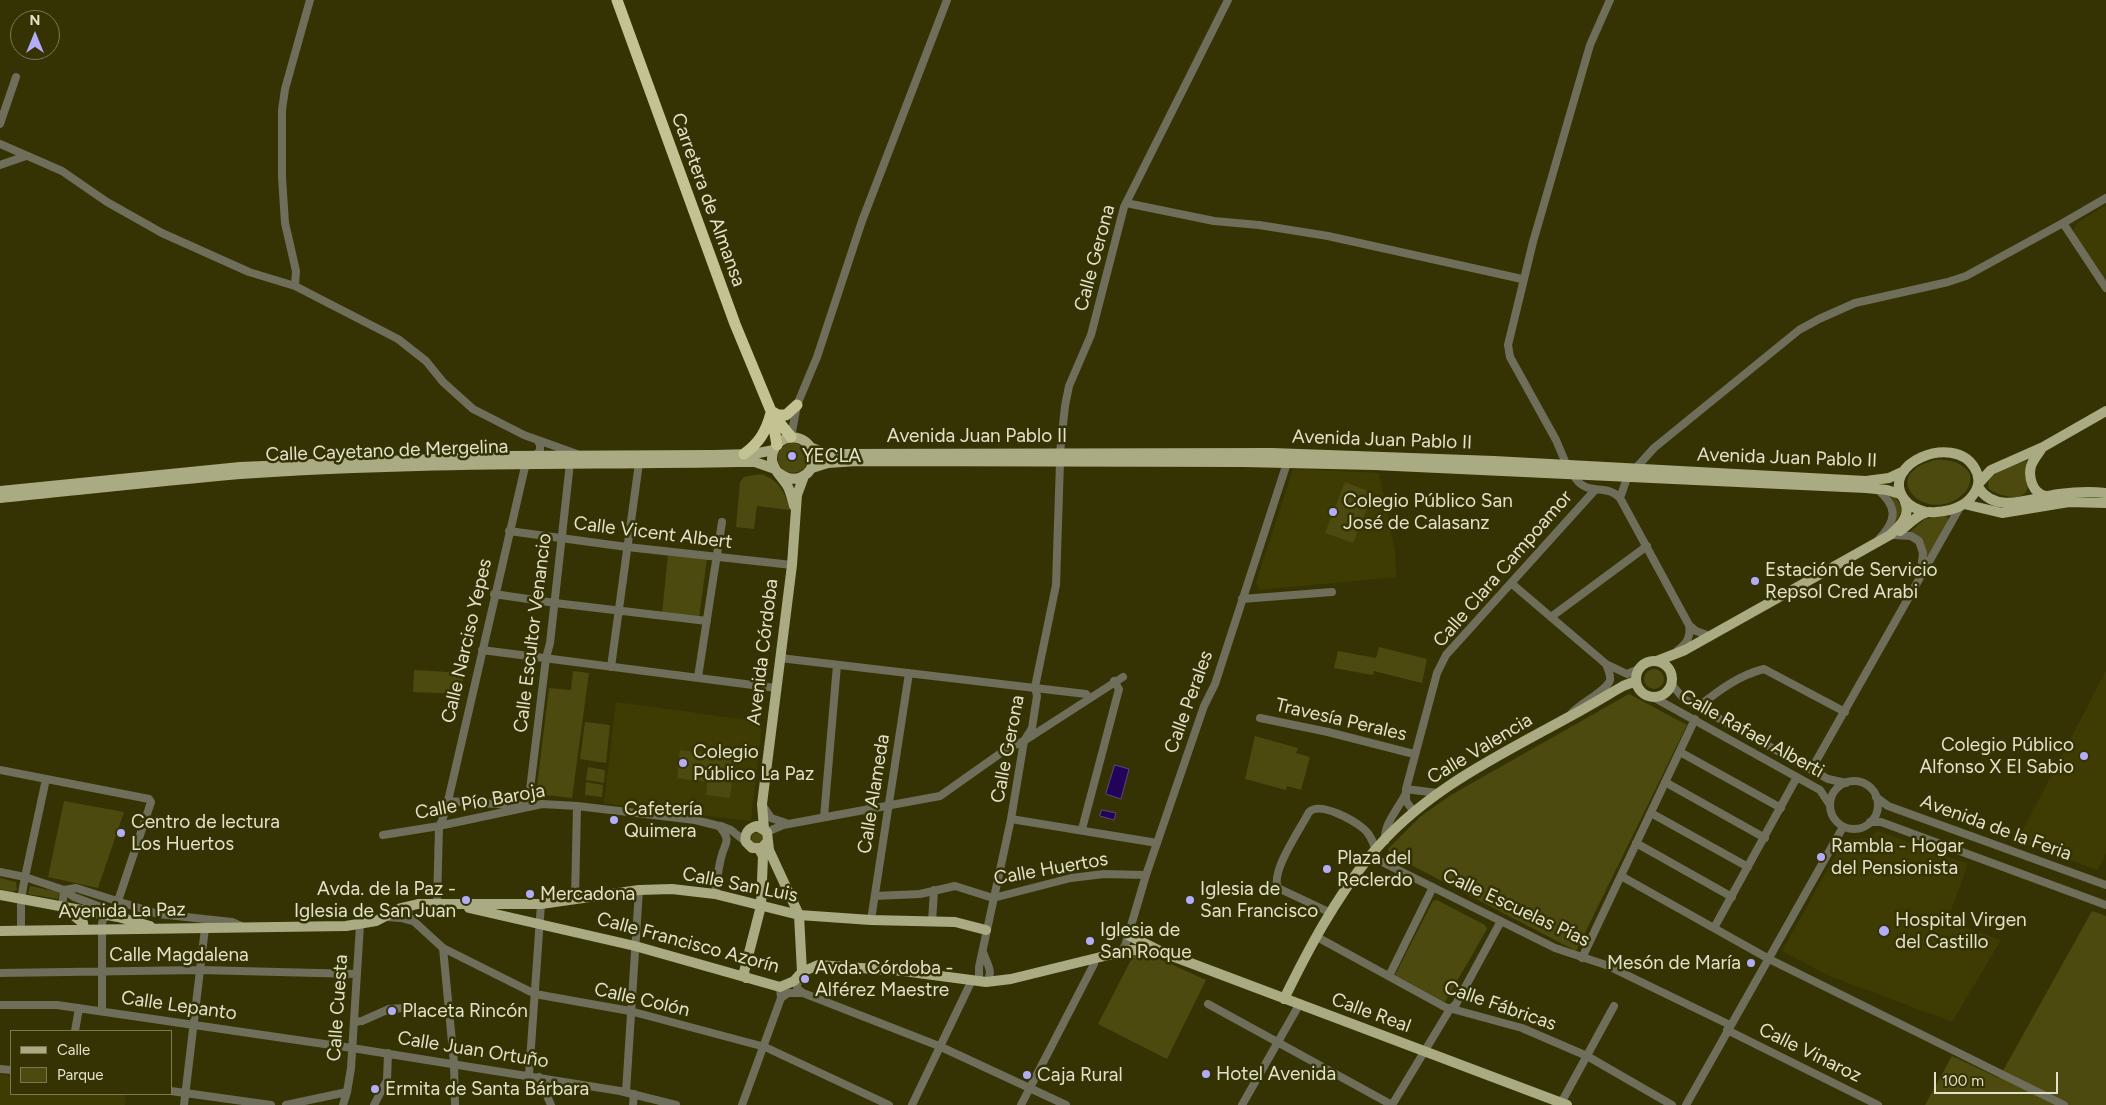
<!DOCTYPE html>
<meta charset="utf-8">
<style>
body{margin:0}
#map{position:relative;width:2106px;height:1105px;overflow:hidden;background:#353304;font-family:Figtree,sans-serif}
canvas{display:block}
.legend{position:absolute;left:10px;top:1030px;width:162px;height:65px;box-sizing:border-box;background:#353304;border:1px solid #7a7954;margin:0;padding:6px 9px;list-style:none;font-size:15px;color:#e2e2cb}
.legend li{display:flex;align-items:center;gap:10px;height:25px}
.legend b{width:25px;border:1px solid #7a7954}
.north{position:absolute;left:10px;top:10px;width:50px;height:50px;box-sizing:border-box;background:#353304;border:1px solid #7a7954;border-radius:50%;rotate:0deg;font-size:14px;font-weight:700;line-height:20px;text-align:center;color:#e2e2cb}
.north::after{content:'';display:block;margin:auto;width:18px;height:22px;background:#b3adf9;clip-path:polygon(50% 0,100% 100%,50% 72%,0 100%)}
.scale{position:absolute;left:1934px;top:1072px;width:124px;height:22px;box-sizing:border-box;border:2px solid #e2e2cb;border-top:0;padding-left:6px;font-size:15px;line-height:18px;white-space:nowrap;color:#e2e2cb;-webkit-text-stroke:4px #353304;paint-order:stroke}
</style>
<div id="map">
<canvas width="2106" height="1105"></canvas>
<ul class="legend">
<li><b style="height:6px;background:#aaaa83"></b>Calle</li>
<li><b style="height:14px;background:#4c4a0e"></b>Parque</li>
</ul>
<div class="north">N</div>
<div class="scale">100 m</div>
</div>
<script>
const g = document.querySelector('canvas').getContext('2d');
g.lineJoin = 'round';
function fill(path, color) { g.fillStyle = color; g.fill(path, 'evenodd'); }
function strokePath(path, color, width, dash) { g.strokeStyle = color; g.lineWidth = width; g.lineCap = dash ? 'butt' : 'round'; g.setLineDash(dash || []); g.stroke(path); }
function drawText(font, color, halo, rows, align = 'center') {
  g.font = font + ' Figtree,sans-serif'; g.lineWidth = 5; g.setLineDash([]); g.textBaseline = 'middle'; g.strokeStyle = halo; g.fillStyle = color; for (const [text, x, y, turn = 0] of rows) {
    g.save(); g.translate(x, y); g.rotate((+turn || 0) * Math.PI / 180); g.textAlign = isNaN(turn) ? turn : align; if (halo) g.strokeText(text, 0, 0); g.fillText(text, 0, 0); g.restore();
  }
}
const built = new Path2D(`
 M2106,205v77l-33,-49 3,-9z
 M1293,469l86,4 16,78 1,26 -137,13 -3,-8z
 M2106,671v182l-8,17 -81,-29z
 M616,702l146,20 -11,99 -147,-18z
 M1878,831l90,33 -21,57 54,19 -49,82 -120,-45 -50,-26 62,-111 23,-2z
 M0,1074l11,2v18h115l-1,11h-125z`);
const green = new Path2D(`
 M778 458a15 15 0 1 1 30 0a15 15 0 1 1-30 0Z
 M1935,460c14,-1 27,2 35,14 1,9 -1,15 -8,21 -35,31 -87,-20 -27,-35z
 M2027,460c-3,10 1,16 1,24 0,21 -29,12 -39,5 -6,-17 26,-23 38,-29z
 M761,474c19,7 23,17 29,36l-33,-4 -3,23 -18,-2 4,-45 4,-5z
 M1345,482l28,11 -20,50 -28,-10z
 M1888,494c13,4 18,18 7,28 2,-11 0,-19 -7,-28z
 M1947,516l1,4 -23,42 -2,-21 -7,-7 -6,-2 15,-13z
 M668,554l39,4 -8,60 -37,-4z
 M1379,647l48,12 -5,24 -48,-12 -1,4 -39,-7 4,-17 38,7z
 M1644 679a10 10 0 1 1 20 0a10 10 0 1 1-20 0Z
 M414,670l49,3 -1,21 -49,-2z
 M573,671l16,2 -17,125 -36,-4 13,-106 22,2z
 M1629,694l58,31 -111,226 -186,-97 -2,-5 33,-33 30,-21z
 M585,722l25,3 -4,38 -26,-4z
 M1255,736l43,12 -2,5 14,4 -9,33 -14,-4 -1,4 -41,-11z
 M680,750l55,7 -5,41 -24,-3 1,-13 -30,-4z
 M588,767l17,3 -1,13 -18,-3z
 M586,782l17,3 -1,12 -17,-2z
 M64,801l60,11 -26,76 -50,-11z
 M751.5 838a5.5 5.5 0 1 1 11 0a5.5 5.5 0 1 1-11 0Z
 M0,878l16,4 1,8 -5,2 -12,-3z
 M30,886l29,6 -1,7 -30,-5z
 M1437,900l48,25 2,4 -42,73 -50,-27 38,-74z
 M2092,911l14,5v189h-181l27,-49 47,22z
 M1140,954l13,2 53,24 -39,79 -69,-35 35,-68z`);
const water = new Path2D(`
 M1115,765l14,4 -8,30 -15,-5z
 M1102,810l14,3 -2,7 -14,-4z`);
const minor = new Path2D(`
 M0,124l16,-47
 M0,144l62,27 45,31 55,31 87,39 46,14 103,53 28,22 17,21 30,27 51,26 53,19
 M0,165l26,-9
 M2106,198l-43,25 43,65
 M1126,203l88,18 45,4 69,11 194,43
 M295,286l1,-15 -11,-48 -3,-46v-67l3,-21 25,-89
 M791,437l6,-32 20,-48 45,-136 85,-221
 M1060,453l5,-47 4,-20 22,-51 33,-128 104,-207
 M1567,466l-11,-26 -46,-83 -2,-12 25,-103 57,-197 20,-45
 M1574,476c13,22 31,6 46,22
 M1877,489c20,17 21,30 2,50
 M509,531l118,16 165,18
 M1894,535l17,1 8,5 4,12 -2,19
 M1511,583l95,81 21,10 12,-5
 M494,594l61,9 152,18
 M1242,599l90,-7
 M1551,617l96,-71
 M1710,636l-14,-5 -7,-6 -69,-127 7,-20 27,-30 145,-118 20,-11 36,-16 93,-21 18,-6 97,-53
 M482,650l294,38
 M1678,650c9,-7 13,-13 11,-25
 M780,658l306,36 4,4
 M611,667l28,-204
 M698,677l24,-155
 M1672,685l12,14 144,80 18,4
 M1653,697l167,93 10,15
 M1698,707c20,-16 41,-32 66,-38l81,43
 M1571,714c9,-11 36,-23 39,-34 1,-5 -2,-11 -4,-16
 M1260,718l68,14 86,22
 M1680,752l101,56
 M0,770l149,29 2,3 -33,99
 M1811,770l149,-263
 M1830 805a24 24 0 1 1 48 0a24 24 0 1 1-48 0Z
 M1665,782l100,56
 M1406,789l31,4
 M1876,797l12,9 218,79
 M448,801l80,5 18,-148 4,-15 20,-180
 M763,806l8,12 15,5
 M1414,812l-8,-11v-12l31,-116 9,-18 149,-165
 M1651,813l97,54
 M824,817l13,-152
 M1011,819l146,24
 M1870,822h11l225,83
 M721,826l10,4 15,12
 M1082,829l37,-140 -5,-8
 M767,832l16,-7 157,-29 68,-48 16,-7 99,-64
 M383,835l56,-9 103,-22 35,2 118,14 24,6c14,16 5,17 2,32 -3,12 -4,24 -6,36
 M1385,841c-2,-16 13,-32 20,-46
 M1636,843l96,54
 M1370,856l185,92 51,17 124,60
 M0,872l25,5 39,13 10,7 51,19
 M1621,876l148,83 295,146
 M875,896l45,-2 35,-8 38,12 78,-20 33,-4 42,1
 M575,900l2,-94
 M437,904l2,-78 3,-5 6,-20 76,-330 2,-8 14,-12v-6l-2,-4
 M409,906l-1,10 35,32 92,46 95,17 135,36 124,58
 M62,907l2,-17 12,-2 82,26 74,8 11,5
 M1331,913l-53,-25c-8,-16 23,-60 31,-76 11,-11 44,8 55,17 6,5 9,13 12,21
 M387,917l14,1 11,3
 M871,920l38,-247
 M932,922l2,-32
 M1714,928l83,-151
 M21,930v-31l4,-22 21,-98
 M1317,937l128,70 77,21 65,28 85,49
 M443,948l11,115 1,42
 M983,952c3,10 12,21 3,30
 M1120,952l5,-6 21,-71 58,-169 11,-22 72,-221
 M1582,958l113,-239
 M0,973l200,-3 157,4
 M1389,976l44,-89
 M798,978l-1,10 6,5 136,53 127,59
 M982,982l-3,-4v-11l32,-148 13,-78 8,-13 5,-32 -2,-9 21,-102 4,-123
 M781,998l7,-5h15
 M1208,1004l184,101
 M0,1005h57l295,43 268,43 56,14
 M102,1011v-88l3,-8
 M354,1022l8,-1 27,-12 15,-1
 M1727,1030l151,75
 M75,1031l4,-23
 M0,1069l11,1
 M529,1075l12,-171
 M539,1077l12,28
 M171,1091l100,14
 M626,1092l13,-202
 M184,1105l21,-177
 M286,1105l61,-13
 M343,1105l4,-13 4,-24 9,-143
 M374,1105l13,-25 1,-27
 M633,1105l1,-11
 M742,1105l39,-107 -1,-11
 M912,1105l60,-125
 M1021,1105l73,-141 -2,-5
 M1242,1105l57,-100
 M1392,1105l58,-96 6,-5 45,-83
 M1560,1105l54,-99
 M1686,1105l157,-278`);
const major = new Path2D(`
 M812,448l13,5 10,1 437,-1 222,8 372,20 23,-3 15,-7
 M2042,448c-4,6 -9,12 -11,18 -3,12 2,28 15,30
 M812,468l16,-5 29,-2 386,1 131,3 492,23 21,2 13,4
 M779,473c15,12 33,4 35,-15 -3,-29 -43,-26 -42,2 1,10 11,18 16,27 3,6 4,12 6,19
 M1979,483l12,-13 52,-23 63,-36
 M1978,487c18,29 55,10 81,7 15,-2 31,-3 47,-1
 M0,491l240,-24 266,-11 208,-1 39,-1 21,-4
 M0,498c80,-8 160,-17 240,-24 166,-12 332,-9 498,-12h17l20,7
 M1964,504l38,9 67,-11 37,1
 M1900,531c8,-6 16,-15 25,-18 3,-2 8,0 11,-1 14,-1 29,-5 37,-17 7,-9 7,-19 1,-28 -21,-34 -95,-3 -70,32 5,7 14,11 22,13
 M1636 679a18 18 0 1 1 36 0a18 18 0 1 1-36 0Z
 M1657,661l28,-11 205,-115c10,-9 21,-19 15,-33
 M764,829l-2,-25 30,-239 5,-70 7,-19
 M0,895l118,22 32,9
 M469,908l166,38 145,41 14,-6 8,-9 -3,-57 -30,-65 -2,-18 -10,-6c-9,2 -13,8 -11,16l6,6h10l5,-6
 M67,910l16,13 1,6
 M0,931l346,-5 30,-5 25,-13 17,-4h123l98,-14 33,-1 43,5 84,21 72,5 84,2 31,8
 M1128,935l36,18 403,152
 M802,972l16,-7 85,6 83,11 25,-3 118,-29 25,1
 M746,978l-2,-6 17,-66 2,-50 -4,-7
 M1284,999c24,-49 51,-100 86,-143 52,-64 126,-99 197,-138 19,-10 37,-21 56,-32l13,-5`);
const highway = new Path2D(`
 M617,0l118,324 36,87 6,34
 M771,411l7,4h8l11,-10
 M775,417l16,20
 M744,454c15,-11 22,-22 27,-41`);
const markers = [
 [792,456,5,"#b3adf9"],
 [1333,512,5,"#b3adf9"],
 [1755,581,5,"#b3adf9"],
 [2084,756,5,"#b3adf9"],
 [683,763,5,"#b3adf9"],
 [614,820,5,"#b3adf9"],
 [121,833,5,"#b3adf9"],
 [1821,857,5,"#b3adf9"],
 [1327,869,5,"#b3adf9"],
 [530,894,5,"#b3adf9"],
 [466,900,5,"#b3adf9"],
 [1190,900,5,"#b3adf9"],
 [1884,931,6,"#b3adf9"],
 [1090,941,5,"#b3adf9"],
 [1751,963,5,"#b3adf9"],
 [805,979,5,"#b3adf9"],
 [392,1011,5,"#b3adf9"],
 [1206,1074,5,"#b3adf9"],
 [1027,1075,5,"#b3adf9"],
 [375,1089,5,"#b3adf9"]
];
const streetNames = [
 ["Carretera de Almansa",708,200,70],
 ["Calle Gerona",1095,258,-75],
 ["Avenida Juan Pablo II",977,436],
 ["Avenida Juan Pablo II",1382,440,2],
 ["Calle Cayetano de Mergelina",387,451,-2],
 ["Avenida Juan Pablo II",1787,458,2],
 ["Calle Vicent Albert",653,533,7],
 ["Calle Clara Campoamor",1503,569,-49],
 ["Calle Escultor Venancio",533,633,-83],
 ["Calle Narciso Yepes",467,641,-77],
 ["Avenida Córdoba",763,652,-83],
 ["Calle Perales",1189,702,-70],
 ["Travesía Perales",1341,720,13],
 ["Calle Rafael Alberti",1752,734,29],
 ["Calle Gerona",1008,749,-79],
 ["Calle Valencia",1480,749,-31],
 ["Calle Alameda",874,794,-81],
 ["Calle Pío Baroja",480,802,-10],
 ["Avenida de la Feria",1996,828,20],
 ["Calle Huertos",1051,869,-10],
 ["Calle San Luis",740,885,11],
 ["Calle Escuelas Pías",1516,908,25],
 ["Avenida La Paz",122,911,-1],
 ["Calle Francisco Azorín",688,943,15],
 ["Calle Magdalena",179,955],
 ["Calle Colón",642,1000,13],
 ["Calle Lepanto",179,1006,8],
 ["Calle Fábricas",1500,1006,19],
 ["Calle Cuesta",338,1008,-86],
 ["Calle Real",1371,1013,20],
 ["Calle Juan Ortuño",473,1050,9],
 ["Calle Vinaroz",1810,1053,26]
];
const poiNames = [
 ["YECLA",802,456],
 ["Colegio Público San",1343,501],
 ["José de Calasanz",1343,523],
 ["Estación de Servicio",1765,570],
 ["Repsol Cred Arabi",1765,592],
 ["Colegio Público",2074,745,"right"],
 ["Alfonso X El Sabio",2074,767,"right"],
 ["Colegio",693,752],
 ["Público La Paz",693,774],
 ["Cafetería",624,809],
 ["Quimera",624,831],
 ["Centro de lectura",131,822],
 ["Los Huertos",131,844],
 ["Rambla - Hogar",1831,846],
 ["del Pensionista",1831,868],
 ["Plaza del",1337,858],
 ["Reclerdo",1337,880],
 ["Avda. de la Paz -",456,889,"right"],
 ["Iglesia de San Juan",456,911,"right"],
 ["Iglesia de",1200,889],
 ["San Francisco",1200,911],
 ["Mercadona",540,894],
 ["Hospital Virgen",1895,920],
 ["del Castillo",1895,942],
 ["Iglesia de",1100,930],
 ["San Roque",1100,952],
 ["Mesón de María",1741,963,"right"],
 ["Avda. Córdoba -",815,968],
 ["Alférez Maestre",815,990],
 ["Placeta Rincón",402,1011],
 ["Hotel Avenida",1216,1074],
 ["Caja Rural",1037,1075],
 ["Ermita de Santa Bárbara",385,1089]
];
fill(built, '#3f3c03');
fill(green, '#4c4a0e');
fill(water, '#210459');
strokePath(water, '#5b477b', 1);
strokePath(minor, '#6e6e5b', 8);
strokePath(major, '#aaaa83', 10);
strokePath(highway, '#c2c293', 11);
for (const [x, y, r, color] of markers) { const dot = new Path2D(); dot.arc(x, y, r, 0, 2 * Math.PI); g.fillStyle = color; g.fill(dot); strokePath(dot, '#353304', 2); }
drawText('19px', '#e2e2cb', '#353304', streetNames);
drawText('19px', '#e2e2cb', '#353304', poiNames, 'left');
</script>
